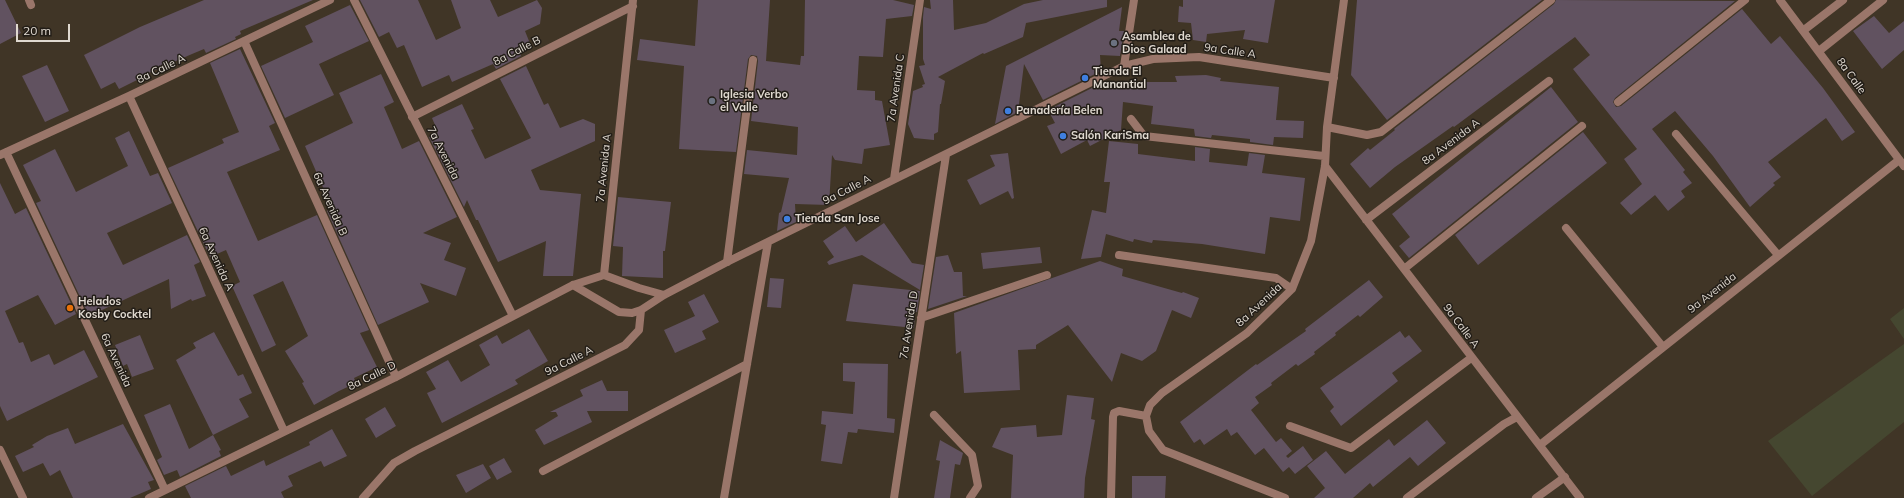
<!DOCTYPE html>
<meta charset="utf-8">
<style>
body{margin:0}
#map{position:relative;width:1904px;height:498px;overflow:hidden;background:#403526;font-family:Mulish,sans-serif}
canvas{display:block}
.scale{position:absolute;left:16px;top:24px;width:54px;height:18px;box-sizing:border-box;border:2px solid #e0d9d0;border-top:0;padding-left:5px;font-size:12px;line-height:14px;white-space:nowrap;color:#e0d9d0;-webkit-text-stroke:3px #221d17;paint-order:stroke}
</style>
<div id="map">
<canvas width="1904" height="498"></canvas>
<div class="scale">20 m</div>
</div>
<script>
const g = document.querySelector('canvas').getContext('2d');
g.lineJoin = 'round';
function fill(path, color) { g.fillStyle = color; g.fill(path, 'evenodd'); }
function strokePath(path, color, width, dash) { g.strokeStyle = color; g.lineWidth = width; g.lineCap = dash ? 'butt' : 'round'; g.setLineDash(dash || []); g.stroke(path); }
function drawText(font, color, halo, rows, align = 'center') {
  g.font = font + ' Mulish,sans-serif'; g.lineWidth = 3; g.setLineDash([]); g.textBaseline = 'middle'; g.strokeStyle = halo; g.fillStyle = color; for (const [text, x, y, turn = 0] of rows) {
    g.save(); g.translate(x, y); g.rotate((+turn || 0) * Math.PI / 180); g.textAlign = isNaN(turn) ? turn : align; if (halo) g.strokeText(text, 0, 0); g.fillText(text, 0, 0); g.restore();
  }
}
const green = new Path2D(`
 M1904,308v31l-14,-20z
 M1904,344v78l-92,74 -44,-55z`);
const building = new Path2D(`
 M0,0h5l16,33 -21,11z
 M204,0h109l-73,31 1,3 -6,3 1,2 -30,14 -2,-4 -12,5 -48,21 1,1 -26,13 -4,-7 -14,7 -17,-34 56,-28z
 M360,0h58l18,40 25,-12 -10,-28h39l8,17 39,-17 5,8 -2,16 -15,7 6,15 -12,5 2,5 -25,13 -3,-5 -41,18 -3,-7 -27,12 -18,-42 -7,3 -8,-16 -10,5z
 M698,0h72l-4,61 34,4 1,-9h3l1,-56h88l21,5 -2,11 -26,3 -3,38 -24,-1 -2,34 18,1v9l7,1 8,44 -26,4 -2,15 -27,-4 -3,-5 -3,50 -34,-1 1,18 -19,9 2,-18 2,-1 8,-34 -45,-4 3,-24 50,5 1,-28 -47,-6 7,-60 -1,-5 -6,-1 -3,4 -12,93 -57,-3 5,-83 -47,-6 3,-21 55,7z
 M930,0h23l1,30 32,-7 38,-19 19,-4h64v7l-81,16 -3,14 -39,17 -1,-1 -45,24 7,4 -4,23h-1l-2,28 -4,2v6l-20,-2 -6,-14 5,-33 10,-4 -1,-2 3,-1 -6,-18 6,-1 -2,-6v-42l1,-10 7,2z
 M1183,0h92l-7,43 -25,-4 2,-9 -38,4 -1,8 -13,-2 -2,-17 -13,-1 1,-16 4,1z
 M1357,0h185l-155,120 -36,-45z
 M1556,0l179,1 -120,97 -2,4 3,5 5,-1 121,-97 29,35 9,-8 43,52 32,44 -13,9 -16,-23 -58,44 13,15 -8,6 2,2 -25,22 -37,-51 -38,-45 -23,18 33,41 -2,2 9,11 -11,8 4,6 -17,14 -13,-16 -24,20 -11,-12 22,-19 -18,-25 13,-10 -64,-80 17,-14 -15,-18 -121,90 -1,-1 -58,41 -25,21 -20,-24 18,-16 2,2 25,-20 -1,-1 160,-125z
 M350,5l19,36 -50,23 15,31 -49,23 -24,-52 52,-24 -8,-16z
 M1122,7l-3,24h5l-4,25 -20,-1 1,16 -58,29 -19,-36 -6,48 -23,12 11,-58z
 M1874,16l15,17 15,-12v29l-22,19 -29,-38z
 M240,49l35,74 -6,3 11,24 -53,22 31,69 59,-26 52,115 -9,3 17,34 -23,11 2,5 -17,8 -25,14 -12,-22 2,-1 -19,-31 23,-15 -25,-55 -30,14 23,50 -14,7 -30,-66 8,-4 -14,-32 -16,7 -42,-89 56,-25 -2,-4 17,-7 -29,-69z
 M47,65l22,46 -24,11 -23,-46z
 M526,66l18,39 4,-2 12,25 23,-9 12,5v17l-64,29 9,20 41,4 -8,82h-30l3,-35 -48,21 -20,-42h-2l-9,-20 -3,7 -35,-70 9,-5 -6,-14 30,-14 12,25 -3,1 14,29 46,-21 -31,-59z
 M381,74l13,28 -10,5 18,42 17,-8 38,76 -34,16 28,10 -7,17 22,8 -10,28 -36,-13 9,19 -51,23 -51,-114 5,-3 -27,-62 48,-23 -14,-30z
 M1206,75l15,3 -1,3 59,6 -3,33 28,1 -1,17 -29,-1 -1,8 -23,-3v-3l-38,-4 -1,3 -16,-2 -1,-7 -43,-5 2,-18 -30,-4 -2,28 -31,16 -3,-6 -26,14 -14,-28 8,-3 -7,-13 54,-27v7l36,-6v-2h39l-2,-6z
 M1551,87l27,35 -169,136 -10,-12 11,-9 -18,-23z
 M129,131l21,45 8,-3 14,30 -65,30 16,32 64,-30 13,27 -6,3 12,31 -14,5 -1,-2 -20,10 -2,-30 -80,37 -53,-113 5,-2 -18,-36 32,-16 21,43 52,-26 -13,-28z
 M1583,132l24,31 -129,102 -23,-30z
 M1109,141l29,3v10l57,7v-14l15,2 -1,13 38,4 2,-13 16,2 -3,18 43,5 -5,43 -30,-4 -5,37 -63,-10 -49,-4 -1,3 -18,-4 -1,3 -27,-8 -5,23 -20,2 11,-49 14,3 4,-31h-6z
 M1008,153l6,45 -2,1 -4,-8 -28,14 -13,-25 28,-14 -5,-11z
 M0,183l15,31 11,-6 50,106 -21,11 -17,-30 -33,16 14,32 4,-1 8,20 18,-8 5,11 30,-15 14,27 -91,44 -7,-15z
 M618,197l53,5 -6,49h-2v27l-41,-2 1,-29 -10,-1z
 M884,223l28,40 12,2 -4,25 -58,-35 -33,10 -2,-3 7,-5 -11,-16 22,-15 11,16z
 M1040,247l2,16 -59,6 -2,-16z
 M948,255l6,17h8l1,24h4l-39,13 8,-52z
 M1100,261l23,8 -1,7 60,17 1,-1 16,6 -8,20 -19,-8 -16,41 -14,10 -21,-8 -9,29 -44,-57 -32,20v4l-18,1 2,40 -56,3 -3,-42 -5,3 -2,-41z
 M770,278l14,1 -3,29 -14,-1z
 M1369,280l14,17 -23,20 -2,-2 -23,18 1,2 -22,17 1,2 -17,12 -2,-2 -25,19 1,2 -17,12 4,6 -8,7 25,32 5,-4 11,13 -6,5 2,2 15,-12 10,14 -18,14 -6,-7 -6,5 -19,-24 -9,7 -18,-23 -6,4 -4,-7 -23,16 -4,-6 -6,4 -14,-21 76,-58 1,1 49,-34 -1,-2z
 M853,284l67,7 -3,21h-2l-1,16 -68,-7z
 M704,294l15,28 -17,9 4,8 -31,14 -11,-23 31,-14 -7,-14z
 M529,329l19,32 -33,19 3,4 -76,39 -15,-30 9,-4 -10,-17 22,-12 13,22 29,-17 -11,-20 18,-10 5,9z
 M1400,331l5,7 4,-3 13,16 -30,22 6,8 -57,45 -11,-15 4,-4 -14,-19z
 M214,332l24,44 5,-2 9,19 -13,6 10,18 -36,18 -37,-75 20,-12 -3,-5z
 M140,335l14,34 -22,8 -5,-13 -4,2 -8,-21z
 M843,363l45,1 -1,54 8,1 -1,14 -36,-4 -1,4 -9,-1 -6,32 -21,-3 5,-36 -5,-1 1,-13 31,3 2,-32 -12,-1z
 M602,380l5,11h21v20h-41l5,11 -48,23 -9,-15 23,-14 -2,-4h-6l33,-16 -3,-6z
 M1067,395l27,3 -3,21 4,1 -10,58 -1,20h-73l2,-43 -21,-8 9,-19 35,-3 1,12 25,-2z
 M170,404l19,45 24,-14 8,15 -2,1 2,5 -41,21 -3,-7 -13,5 -7,-15 5,-3 -18,-42z
 M385,407l11,19 -20,12 -11,-19z
 M1427,420l19,23 -28,23 -8,-9 -37,30 -3,-4 -17,15h-39l11,-10 -18,-22 19,-15 19,23 44,-35 5,7z
 M123,424l31,56 -6,2 3,7 -21,9h-57l-13,-28 -10,6 -7,-13 -20,9 -8,-16 19,-9 -2,-2 15,-9 21,-8 7,16z
 M332,429l15,27 -23,11 -3,-6 -33,15 5,10 -12,6 3,6h-93l-6,-12 41,-20 5,10 33,-16 2,6 44,-21 -1,-3z
 M940,440l23,13 -3,12 -5,-1 -5,34h-16l6,-37 -4,-1z
 M504,458l8,14 -15,8 -8,-14z
 M483,464l8,14 -25,15 -10,-18z
 M1132,476h34l-1,22h-33z`);
const service = new Path2D(`
 M727,262l26,-202
 M934,415l38,40 6,31 -8,12`);
const minor = new Path2D(`
 M29,0l2,5
 M354,0l159,316
 M1804,30l39,-30
 M244,41l152,336
 M1819,51l64,-51
 M1124,66l10,-66
 M129,96l155,335
 M1618,102l127,-102
 M412,117l221,-111
 M1131,119l13,17 180,20
 M1327,127l40,8 14,-3 170,-132
 M1676,134l102,121
 M6,152l159,338
 M0,155l129,-59 201,-96
 M1325,166l255,332
 M894,179l26,-179
 M1366,220l183,-139
 M1566,228l97,119
 M1119,255l157,23 16,11
 M1404,269l178,-143
 M604,275l29,-275
 M604,275l35,13 25,7
 M573,285l46,27 13,1 9,-3 23,-15 63,-33 397,-196 29,-7 46,-2 135,21
 M921,318l126,-43
 M1290,426l61,22 120,-90
 M1540,445l359,-285
 M0,450l23,48
 M543,471l204,-107
 M149,498l247,-121 177,-92 31,-10
 M363,498l31,-35 21,-12 210,-106 14,-15 2,-20
 M724,498l44,-256
 M894,498l52,-343
 M1111,498l2,-81 1,-4 5,-2 27,5
 M1285,498l-122,-48 -14,-19 -3,-15 4,-11 12,-12 85,-60 45,-44 19,-48 14,-75 2,-39 17,-127
 M1407,498l97,-74 13,-7
 M1536,498l29,-21`);
const tertiary = new Path2D(`
 M1780,0l124,166`);
const markers = [
 [1114,43,4,"#6b7280"],
 [1085,78,4,"#3f7fe0"],
 [712,101,4,"#6b7280"],
 [1008,111,4,"#3f7fe0"],
 [1063,136,4,"#3f7fe0"],
 [787,219,4,"#3f7fe0"],
 [70,308,4,"#e8710a"]
];
const poiNames = [
 ["Asamblea de",1122,37],
 ["Dios Galaad",1122,50],
 ["Tienda El",1093,72],
 ["Manantial",1093,85],
 ["Iglesia Verbo",720,95],
 ["el Valle",720,108],
 ["Panadería Belen",1016,111],
 ["Salón KariSma",1071,136],
 ["Tienda San Jose",795,219],
 ["Helados",78,302],
 ["Kosby Cocktel",78,315]
];
const streetNames = [
 ["8a Calle B",517,51,-27],
 ["9a Calle A",1230,51,8],
 ["8a Calle A",161,69,-26],
 ["8a Calle",1851,76,54],
 ["7a Avenida C",896,88,-82],
 ["8a Avenida A",1451,142,-37],
 ["7a Avenida",443,153,63],
 ["7a Avenida A",604,168,-84],
 ["9a Calle A",847,190,-27],
 ["6a Avenida B",330,204,66],
 ["6a Avenida A",216,259,65],
 ["9a Avenida",1712,293,-38],
 ["8a Avenida",1259,305,-43],
 ["7a Avenida D",909,325,-81],
 ["9a Calle A",1461,326,53],
 ["6a Avenida",116,360,65],
 ["9a Calle A",569,361,-27],
 ["8a Calle D",372,376,-26]
];
fill(green, '#454730');
fill(building, '#615260');
strokePath(service, '#9a766a', 8);
strokePath(minor, '#9a766a', 8);
strokePath(tertiary, '#9a766a', 8);
for (const [x, y, r, color] of markers) { const dot = new Path2D(); dot.arc(x, y, r, 0, 2 * Math.PI); g.fillStyle = color; g.fill(dot); strokePath(dot, '#221d17', 1.5); }
drawText('bold 11px', '#e0d9d0', '#221d17', poiNames, 'left');
drawText('11px', '#e0d9d0', '#221d17', streetNames);
</script>
